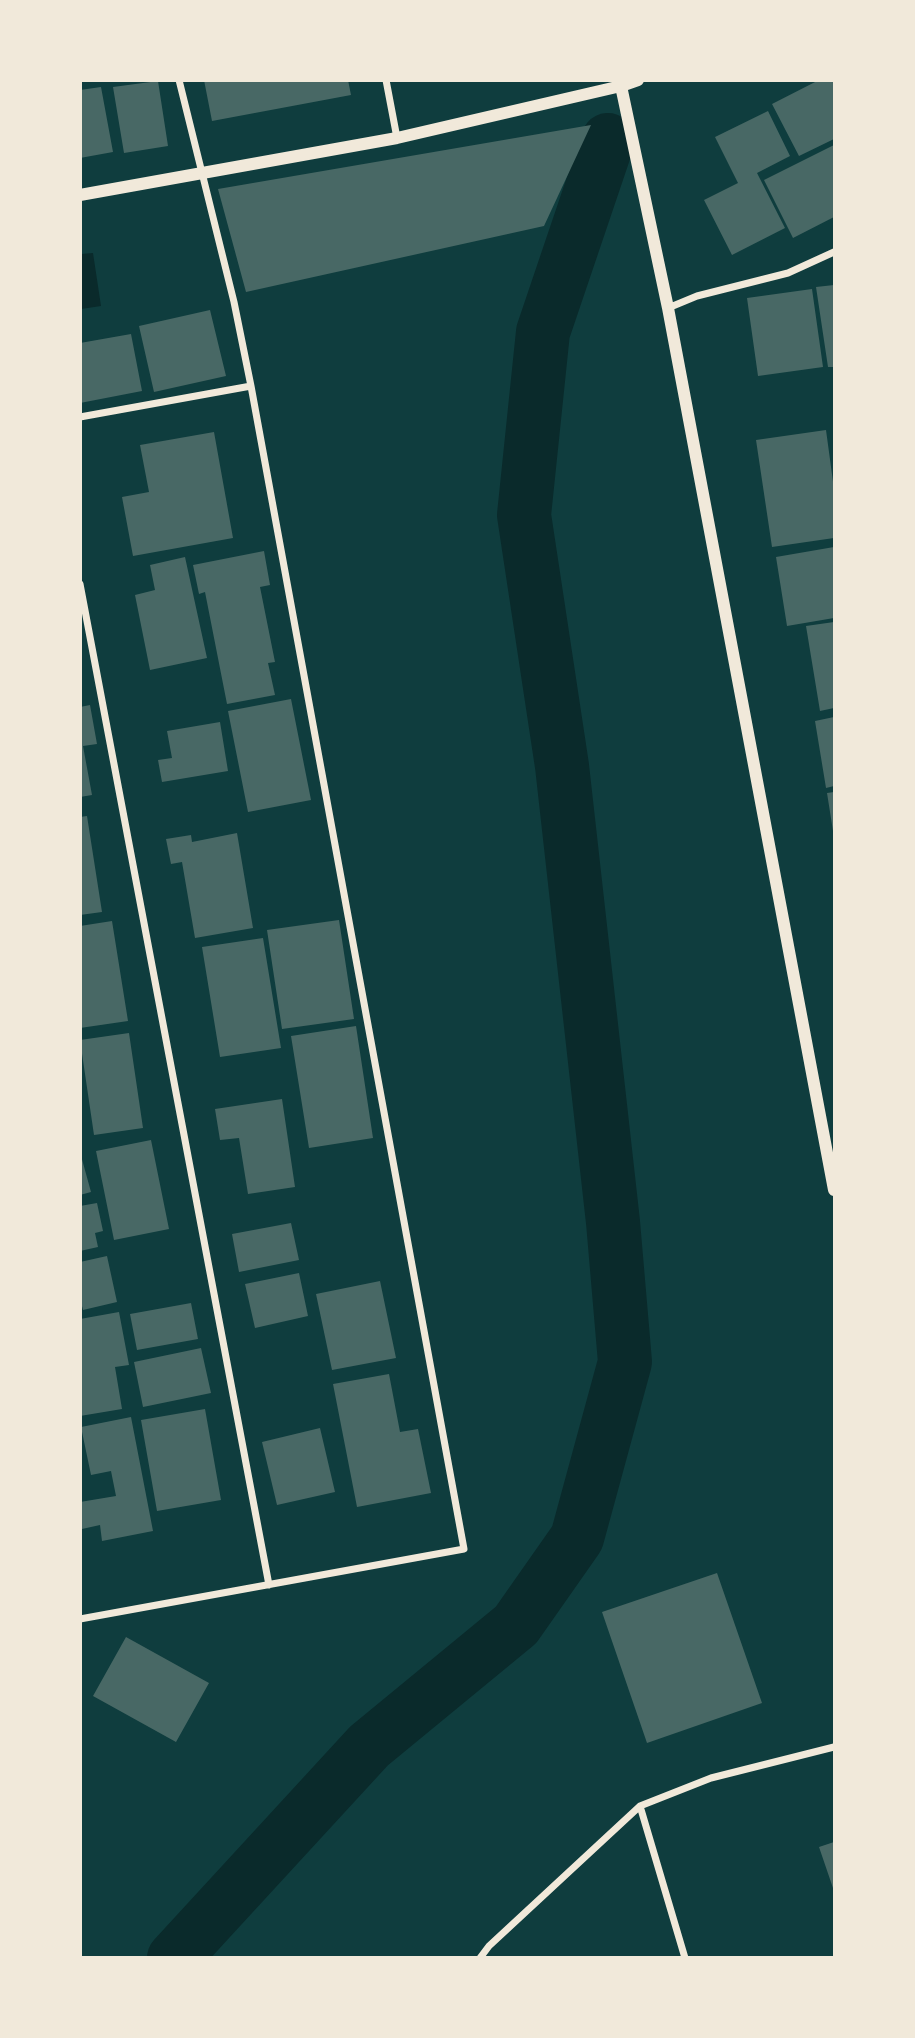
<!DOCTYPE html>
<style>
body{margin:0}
#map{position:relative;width:915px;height:2038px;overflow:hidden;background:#0f3d3e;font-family:Rubik,sans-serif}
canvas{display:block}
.frame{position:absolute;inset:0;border:82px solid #f1e9da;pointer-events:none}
</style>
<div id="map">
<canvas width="915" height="2038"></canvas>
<div class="frame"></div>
</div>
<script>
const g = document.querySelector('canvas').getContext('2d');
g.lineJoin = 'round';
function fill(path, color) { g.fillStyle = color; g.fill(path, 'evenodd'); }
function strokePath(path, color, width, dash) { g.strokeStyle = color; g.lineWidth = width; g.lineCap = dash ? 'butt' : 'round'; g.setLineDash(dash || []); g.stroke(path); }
const water = new Path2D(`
 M93,253l8,53 -20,3v-55z`);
const river = new Path2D(`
 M174,1958l195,-212 147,-121 61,-87 48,-176 -12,-140 -51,-456 -38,-251 19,-183 65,-192`);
const building = new Path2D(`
 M204,80h144l3,15 -139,26z
 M819,80h15v59l-35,17 -27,-52z
 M158,81l10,65 -44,7 -11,-66z
 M101,87l12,65 -33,6v-68z
 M768,111l22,45 -33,17 28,55 -53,27 -28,-55 34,-17 -23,-46z
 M591,125l-47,101 -298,66 -28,-103z
 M834,145v72l-41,21 -29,-58z
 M834,285v82h-6l-12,-80z
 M812,289l11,78 -65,9 -11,-78z
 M210,310l16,66 -72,16 -15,-66z
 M131,334l11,57 -62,12v-60z
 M826,430l8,59v49l-62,9 -16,-107z
 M214,432l19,106 -100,18 -11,-59 27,-5 -9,-47z
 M834,547v71l-47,8 -11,-69z
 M264,551l6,34 -10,2 15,75 -7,1 7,32 -48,9 -22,-112 -6,2 -6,-29z
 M185,557l22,101 -57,12 -15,-75 20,-5 -5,-25z
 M834,622v86l-14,3 -14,-85z
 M291,699l20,101 -63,12 -20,-101z
 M90,705l7,39 -14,2 9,49 -12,2v-90z
 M834,717v69l-8,2 -11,-67z
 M220,722l8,49 -66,11 -4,-22 14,-2 -5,-27z
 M834,792v39h-1l-6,-38z
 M87,816l15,96 -22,3v-98z
 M237,833l16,95 -58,10 -13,-76 -11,2 -5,-25 25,-4 1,7z
 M339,920l15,99 -72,10 -15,-99z
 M112,921l16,100 -48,7v-102z
 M263,938l18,110 -61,9 -18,-110z
 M356,1026l17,112 -64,10 -18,-112z
 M129,1033l14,95 -49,7 -14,-95z
 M282,1099l13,88 -47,7 -9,-56 -19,2 -5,-31z
 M151,1140l18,89 -55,11 -18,-89z
 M80,1152l11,40 -11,3z
 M97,1203l6,28 -8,2 3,14 -18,4v-45z
 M291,1223l8,37 -60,12 -7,-38z
 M107,1256l10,46 -34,8 -3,-12v-36z
 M299,1273l9,43 -53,12 -10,-44z
 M380,1281l16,77 -64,12 -16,-76z
 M191,1303l7,36 -61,11 -7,-36z
 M119,1312l10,53 -14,2 7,42 -42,7v-97z
 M201,1348l10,45 -68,14 -9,-45z
 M389,1374l11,58 18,-3 13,64 -74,14 -24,-123z
 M205,1409l16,91 -64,11 -16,-91z
 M131,1417l22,114 -51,10 -2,-16 -18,4 -2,-27 36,-6 -5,-25 -20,4 -10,-48z
 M320,1428l15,64 -58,13 -15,-63z
 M717,1573l45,130 -115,40 -45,-131z
 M126,1637l83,46 -33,59 -83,-46z
 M834,1842v49l-15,-44z`);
const minor = new Path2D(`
 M386,80l11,58
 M668,308l29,-12 91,-23 46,-21
 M80,417l171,-31
 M80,584l189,1001
 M80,1619l384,-70 -213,-1163 -17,-84 -55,-222
 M640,1806l45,152
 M480,1958l9,-12 151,-140 71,-28 123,-31`);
const tertiary = new Path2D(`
 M621,86l47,222 166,882
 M80,195l317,-57 224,-52 17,-6`);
fill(water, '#0a2a2b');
strokePath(river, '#0a2a2b', 54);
fill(building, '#486865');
strokePath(minor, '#f1e9da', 7);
strokePath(tertiary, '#f1e9da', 12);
</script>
